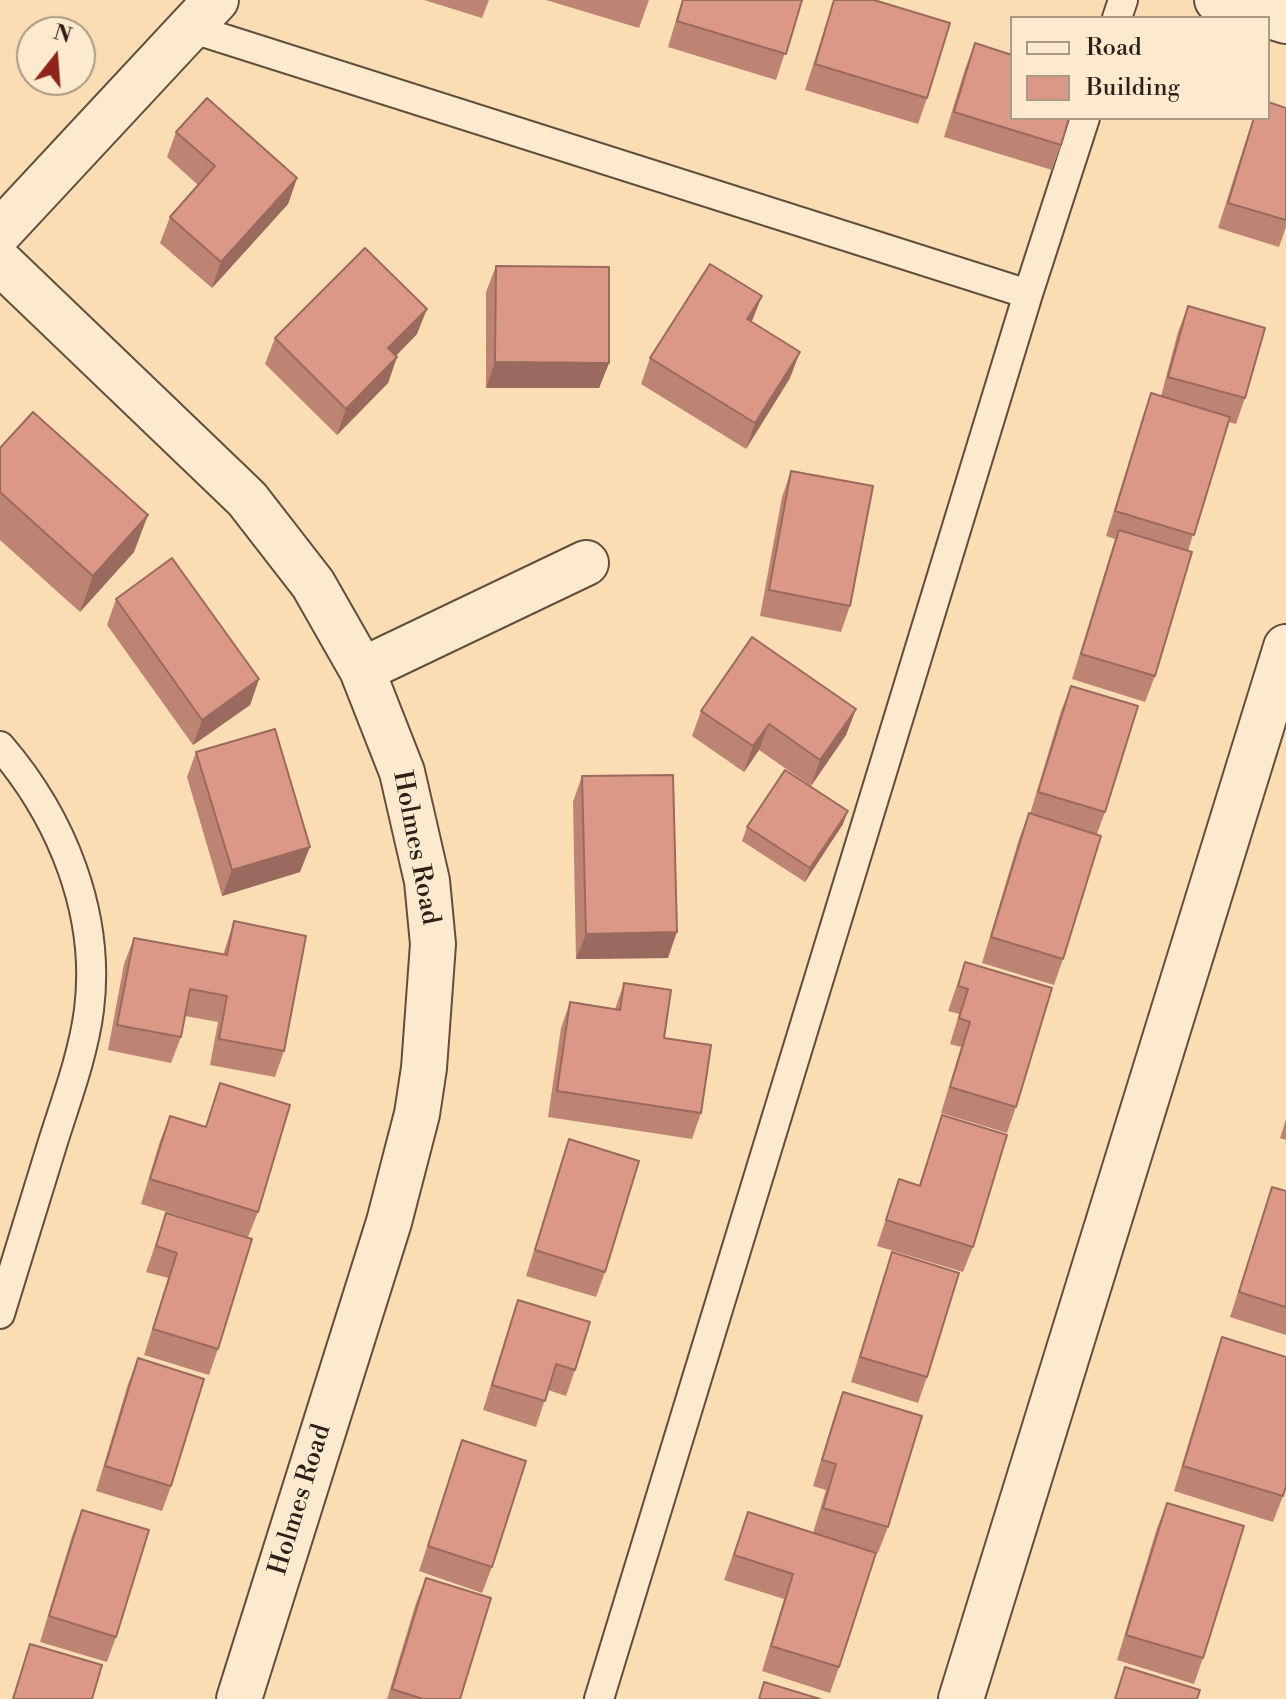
<!DOCTYPE html>
<style>
body{margin:0}
#map{position:relative;width:1286px;height:1699px;overflow:hidden;background:#faddb3;font-family:"Libre Bodoni",serif}
canvas{display:block}
.legend{position:absolute;left:1010px;top:16px;width:260px;height:104px;box-sizing:border-box;background:#fce9ce;border:2px solid #a99985;margin:0;padding:10px 14px;list-style:none;font-size:24px;color:#2d2018}
.legend li{display:flex;align-items:center;gap:16px;height:40px}
.legend b{width:40px;border:2px solid #a99985}
.north{position:absolute;left:16px;top:16px;width:80px;height:80px;box-sizing:border-box;background:#fce9ce;border:2px solid #a99985;border-radius:50%;rotate:17deg;font-size:22px;font-weight:700;line-height:32px;text-align:center;color:#2d2018}
.north::after{content:'';display:block;margin:auto;width:28px;height:36px;background:#8f2418;clip-path:polygon(50% 0,100% 100%,50% 72%,0 100%)}
</style>
<div id="map">
<canvas width="1286" height="1699"></canvas>
<ul class="legend">
<li><b style="height:10px;background:#fce9ce"></b>Road</li>
<li><b style="height:22px;background:#dc9886"></b>Building</li>
</ul>
<div class="north">N</div>
</div>
<script>
const g = document.querySelector('canvas').getContext('2d');
g.lineJoin = 'round';
function strokePath(path, color, width, dash) { g.strokeStyle = color; g.lineWidth = width; g.lineCap = dash ? 'butt' : 'round'; g.setLineDash(dash || []); g.stroke(path); }
function fill(path, color) { g.fillStyle = color; g.fill(path, 'evenodd'); }
function drawText(font, color, halo, rows, align = 'center') {
  g.font = font + ' "Libre Bodoni",serif'; g.lineWidth = 8; g.setLineDash([]); g.textBaseline = 'middle'; g.strokeStyle = halo; g.fillStyle = color; for (const [text, x, y, turn = 0] of rows) {
    g.save(); g.translate(x, y); g.rotate((+turn || 0) * Math.PI / 180); g.textAlign = isNaN(turn) ? turn : align; if (halo) g.strokeText(text, 0, 0); g.fillText(text, 0, 0); g.restore();
  }
}
const lane = new Path2D(`
 M1117,18l6,-18
 M190,28l838,266
 M0,746c62,72 101,168 89,264 -6,46 -23,90 -37,135 -17,56 -35,112 -52,169
 M599,1699l429,-1405 57,-176`);
const street = new Path2D(`
 M1217,0l69,21
 M0,232l216,-232
 M0,262l247,237 66,85 49,86 40,102 25,109 6,63 -9,124 -7,46 -28,108 -150,477
 M362,670l224,-107
 M961,1699l325,-1052`);
const wall = new Path2D(`
 M424,0h65l-7,18z
 M546,0h103l-10,28z
 M682,0h120l-26,80 -108,-33z
 M834,0h40l53,98 -9,26 -113,-34z
 M975,43l86,102 -9,25 -108,-33 21,-68z
 M1286,108v119l-7,20 -61,-19 35,-110h15z
 M176,132l121,46 -9,26 -76,84 -52,-45 10,-26 28,-32 -31,-28z
 M496,266l113,97 -10,25h-113v-96z
 M1188,306l57,92 -9,26 -8,-2 -40,129 -33,125 -10,26 -73,-23 43,-140 -9,-3 36,-117 9,-26 10,3 17,-64z
 M752,322l38,56 -44,71 -105,-65 9,-26z
 M417,334l-21,22 1,1 -9,26 -51,52 -72,-71 10,-26z
 M0,448l134,104 -54,60 -80,-72z
 M791,471l59,135 -9,26 -81,-16 22,-119z
 M116,599l143,80 -9,26 -57,40 -86,-120z
 M1071,686l34,126 -8,22 -34,125 -9,26 -72,-22 37,-124 10,-26 1,1 31,-103z
 M856,709l-10,26 -35,51 -52,-36 -15,22 -52,-36 9,-25z
 M196,752l104,120 -78,24 -35,-119z
 M582,776l86,182 -92,1 -3,-157z
 M843,824l-38,58 -63,-41 5,-14z
 M234,921l50,130 -9,26 -65,-12 8,-43 -33,-6 -4,21 -10,26 -63,-13 16,-86 10,-26 89,17z
 M965,962l51,145 -9,26 -66,-20 20,-66 -11,-3 9,-30 -11,-3z
 M624,983l40,55 37,75 -9,26 -144,-22 13,-89 9,-26 45,7z
 M220,1083l38,129 -10,25 -107,-33 19,-63 10,-25 35,11z
 M942,1115l31,132 -10,25 -86,-26 22,-67 20,6z
 M1286,1119v21l-6,-2z
 M569,1139l36,133 -9,25 -70,-21 34,-111z
 M1272,1187l14,4v144l-56,-18z
 M166,1213l52,136 -9,26 -65,-20 24,-77 -22,-6z
 M892,1252l35,125 -9,26 -67,-21 32,-104z
 M518,1300l57,70 -9,26 -18,-6 -12,37 -53,-17 26,-84z
 M1222,1337l61,159 -10,26 -99,-31 39,-128z
 M138,1358l33,128 -9,25 -66,-20 32,-107z
 M843,1392l45,135 -10,26 -32,-10 -7,124 -9,26 -68,-22 22,-72 -60,-19 24,-68 65,21 13,-43 -13,-4 21,-69z
 M462,1440l30,127 -10,26 -63,-22z
 M1167,1503l36,155 -9,26 -77,-24 40,-132z
 M82,1510l34,127 -9,25 -67,-20 32,-106z
 M426,1578l34,121h-73l29,-96z
 M30,1644l62,55h-80z`);
const shadedWall = new Path2D(`
 M297,178l-9,26 -76,84 9,-26z
 M762,296l-10,25 -5,-2z
 M427,309l-10,25 -38,39 9,-25z
 M800,352l-10,26 -44,71 9,-26z
 M397,357l-9,26 -51,52 9,-26z
 M495,362l114,1 -10,25h-113z
 M148,515l-14,37 -54,60 13,-36z
 M259,679l-9,26 -57,40 9,-25z
 M856,709l-10,26 -35,51 9,-26z
 M769,724l-10,26 -15,22 9,-26z
 M848,811l-5,13 -38,58 5,-14z
 M310,847l-10,25 -78,24 10,-26z
 M677,932l-9,26 -92,1 10,-25z`);
const building = new Path2D(`
 M683,0h119l-16,54 -109,-33z
 M834,0h40l76,23 -23,75 -112,-34z
 M975,43l37,12v63h57l-8,27 -107,-33z
 M207,98l90,80 -76,84 -51,-45 45,-51 -39,-34z
 M1268,102l18,6v112l-58,-17 26,-85h14z
 M365,248l62,61 -39,39 9,9 -51,52 -71,-71z
 M710,264l52,32 -15,23 53,33 -45,71 -105,-65z
 M496,266l113,1v96l-114,-1z
 M1188,306l77,22 -20,70 -77,-21z
 M1151,393l79,24 -36,118 -79,-24z
 M33,412l115,103 -55,61 -93,-84v-44z
 M791,471l82,15 -23,120 -81,-16z
 M1119,530l73,22 -37,124 -74,-22z
 M172,558l87,121 -57,41 -86,-121z
 M752,637l104,72 -36,51 -51,-36 -16,22 -52,-35z
 M1071,686l67,20 -33,106 -67,-20z
 M275,729l35,118 -78,23 -36,-118z
 M785,770l63,41 -38,57 -63,-41z
 M673,775l4,157 -91,2 -4,-158z
 M1029,813l72,23 -38,123 -72,-22z
 M234,921l72,15 -22,115 -65,-12 8,-43 -37,-7 -9,48 -64,-12 17,-87 93,17z
 M965,962l87,26 -36,119 -66,-20 20,-65 -11,-4 9,-29 -10,-3z
 M624,983l47,7 -7,48 47,7 -10,68 -144,-22 13,-89 50,8z
 M220,1083l70,22 -32,107 -108,-33 20,-63 36,11z
 M942,1115l65,20 -34,112 -87,-27 13,-41 21,7z
 M569,1139l70,22 -34,111 -70,-22z
 M1272,1187l14,4v116l-47,-15z
 M166,1213l86,26 -34,110 -65,-20 24,-76 -21,-7z
 M892,1252l67,21 -32,104 -67,-20z
 M518,1300l72,22 -15,48 -19,-6 -11,37 -53,-16z
 M1222,1337l64,20v129l-3,10 -100,-30z
 M138,1358l66,21 -33,107 -66,-20z
 M843,1392l79,24 -34,111 -65,-19 13,-44 -14,-4z
 M462,1440l64,21 -34,106 -64,-21z
 M1167,1503l77,23 -41,132 -77,-23z
 M82,1510l67,20 -33,107 -67,-21z
 M748,1512l128,41 -37,114 -68,-21 22,-72 -59,-19z
 M426,1578l65,20 -31,101h-37l-31,-10z
 M30,1644l72,21 -10,34h-79z
 M1125,1667l75,23 -3,9h-82z
 M764,1682l56,17h-61z`);
const streetNames = [
 ["Holmes Road",415,848,79],
 ["Holmes Road",301,1500,-73]
];
strokePath(lane, '#604f3f', 32);
strokePath(street, '#604f3f', 48);
strokePath(lane, '#fce9ce', 28);
strokePath(street, '#fce9ce', 44);
fill(wall, '#bd8373');
fill(shadedWall, '#9a6a5e');
fill(building, '#dc9886');
strokePath(building, '#9a6a5e', 2);
drawText('26px', '#2d2018', '#fce9ce', streetNames);
</script>
